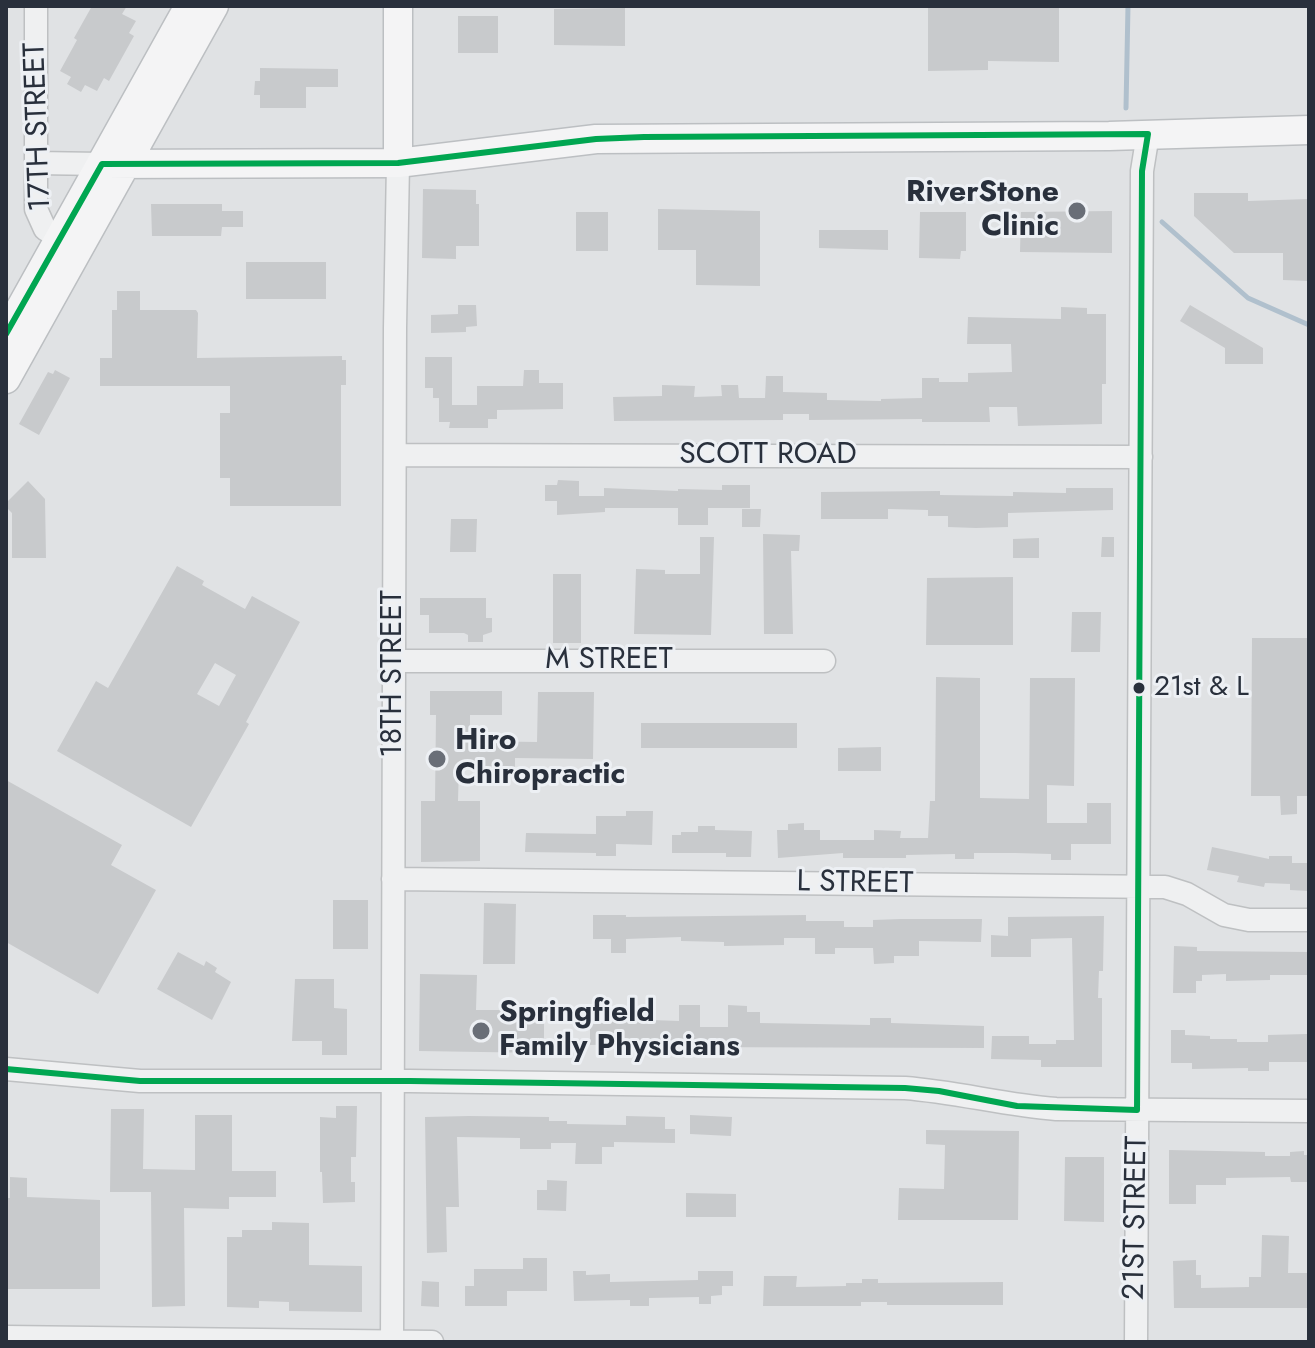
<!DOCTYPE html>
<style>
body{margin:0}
#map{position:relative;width:1315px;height:1348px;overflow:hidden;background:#e0e2e4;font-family:Jost,sans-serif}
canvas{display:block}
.frame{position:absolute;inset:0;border:8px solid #29303c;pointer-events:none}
</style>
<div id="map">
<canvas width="1315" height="1348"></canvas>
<div class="frame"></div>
</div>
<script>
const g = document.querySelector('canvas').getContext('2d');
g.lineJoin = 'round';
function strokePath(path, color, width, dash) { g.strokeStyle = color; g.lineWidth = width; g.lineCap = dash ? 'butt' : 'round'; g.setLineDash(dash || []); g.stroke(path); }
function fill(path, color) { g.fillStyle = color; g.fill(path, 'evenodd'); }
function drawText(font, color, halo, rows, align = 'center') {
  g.font = font + ' Jost,sans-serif'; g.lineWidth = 6; g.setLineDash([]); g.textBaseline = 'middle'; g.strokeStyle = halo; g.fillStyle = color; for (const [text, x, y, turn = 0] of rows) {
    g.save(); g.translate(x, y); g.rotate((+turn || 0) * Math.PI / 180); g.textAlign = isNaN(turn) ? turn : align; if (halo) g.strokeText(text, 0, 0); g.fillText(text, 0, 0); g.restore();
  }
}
const stream = new Path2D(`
 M1126,108l2,-102
 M1162,222l86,76 61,27`);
const building = new Path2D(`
 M92,6h35l-5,8 14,7 -7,12 5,3 -25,45 -5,-3 -7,13 -12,-6 -4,7 -14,-8 4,-7 -11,-6 17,-31 -3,-2z
 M928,6h131v56l-71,-1v9l-60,1z
 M625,8v38l-71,-1v-36z
 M458,16h40v37h-40z
 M260,68l78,1v18h-32v21h-46v-13h-6l1,-14h5z
 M423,189l53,1v14h3v42h-23v13l-34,-1z
 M1194,193h54v8l61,-2v82l-26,-1v-27h-49l-40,-37z
 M151,204h71v7h21v16h-21l-1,9h-69z
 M658,209l102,2v75l-64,-1v-35h-38z
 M1112,211v42l-92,-1 1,-40z
 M576,212h32v39h-32z
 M920,212h46v39h-5l-1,8 -41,-1z
 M819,230h69v20l-69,-2z
 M246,262h80v37h-80z
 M117,291h23v19h56l2,3 -1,45 145,-2v4h4v25h-5v121h-111v-28h-10v-65h10v-27h-130v-28h12v-48h5z
 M458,305h18l1,21 -11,1v5l-35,1v-18l27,-1z
 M1190,305l73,43v16h-38v-16l-45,-27z
 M1061,307l26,1v6h19v70h-4v40l-84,2 -1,-19h-28l1,15h-68v-3l-113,1v-6h-26v6l-169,1 -1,-24 49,-1v-11l33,1 -1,11 28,-1 -1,-11h17l1,13h26l1,-22h17v16l44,1v7l54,1v-2l41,-1v-20h17v4h29v-9l44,-1 -1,-28h-44l1,-27 93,2z
 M425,357h27v48h25v-19h46l1,-16h15v13h24v26l-66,1v9h-9v9h-39l1,-6h-11v-24h-6v-10h-8z
 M55,370l15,8 -31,57 -20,-11 29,-52 5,2z
 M558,480l21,1v15h25v-8l74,3v-2l44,1v-5h28v23h-42v17h-30v-17h-73v4l-48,3v-14h-12v-16h12z
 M28,481l17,18 1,59h-34v-45l-6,-6v-4z
 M1066,488h47v22l-105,3v14l-32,1 -28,-1v-11h-20v-6l-40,-1v10h-67v-27l119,-1v4l73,1v-4l53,1z
 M742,509h19l-1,18h-18z
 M451,519h26l-1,33h-26z
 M763,534l37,1 -1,16h-8l2,83h-29z
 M700,537h14l-3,98 -77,-1 2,-65 29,1v4h35z
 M1102,537h12v20h-13z
 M1039,538v20h-26v-19z
 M177,566l27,15 -2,4 43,24 7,-13 48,26 -54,100 3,2 -58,103 -134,-76 39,-70 12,7zM215,663l21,12 -17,31 -22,-12z
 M553,574h28v69h-28z
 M1013,577v68h-87l1,-67z
 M420,598h66v20h6v14l-9,3v7h-15v-7l-4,-2h-35v-18h-9z
 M1072,612h29l-1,40h-29z
 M1252,638h57v158h-12v18l-16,1 -1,-19h-29z
 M936,677l44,1v120l49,1 1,-121h45l-1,108 -27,-1v38h40v-20h24v41h-40v16h-20v-6l-36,-1h-41v6h-19v-5l-49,1v3h-63v-5l-65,5 -1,-28h11v-6l16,-1v7h16v10h54v-10l27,1 -1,7h28l2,-37h5z
 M430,691h72v24h-32v26l67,1 1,-50h56l-1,67 -78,-1v9l-56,-2 -1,36h22v60l-59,1v-61h14l1,-86h-6z
 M641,723h156v25h-156z
 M881,747v24h-43v-23z
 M6,780l116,65 -11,20 45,25 -58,104 -92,-52z
 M626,811h27l-1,34 -36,-1v12h-20v-3l-71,-1 1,-19 70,1v-18h30z
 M698,826h17v4l37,1 -1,26h-25v-4h-54v-18h9v-3h17z
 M1212,847l57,12v-3h23v7h17v28l-19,-1v-6l-25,-1 -1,4 -27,-5 2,-6 -32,-6z
 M333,900h35v49h-35z
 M484,903l32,1 -1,60h-32z
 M593,915h33v2l180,-2v6h38v6h29v-7l28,-1h81l-1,23 -62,-1v15h-25v7l-20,1 -1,-16h-38v6h-20v-16h-31v7l-60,1v-4l-43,-1v-4l-55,2v14h-15v-14h-18z
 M1104,916l-1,55h-4l-1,27h4v69h-61v-7l-50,-1 1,-23h37v8h27v-4h18l-2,-102 -41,1v18h-40v-22l17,1v-19z
 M1174,946l23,1v4l112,1v23h-39v5l-44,1v-7l-24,1v6h-6v12h-23z
 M178,952l26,14 2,-5 11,7 -2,4 16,10 -19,38 -55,-31z
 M420,974l57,1 -1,35h68v43l-125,-2z
 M295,979h39v29l13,1v46h-25v-14h-30z
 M679,1005h21v22h28v-22l19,1v6h13v11l110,2v-7h21v5l93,3v22l-312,-1 -17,-1v-4l-27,-1v3l-38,1v-23l45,-1 1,-8h15v7l28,1z
 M1171,1030h14v5l25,1v3h27v3h31v-7l39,-1v4h2v24h-40v9h-21v-3l-56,1v-6h-21z
 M336,1106h21l-1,51h-5v25h4v20l-32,1 -1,-31h-2v-55l16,1z
 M111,1109h33l-1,60 52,1v-55h37v56h44v26h-47v12l-45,-1 1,98 -33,1 -1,-115h-41z
 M690,1115l42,2 -1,19 -41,-2z
 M469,1116l80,1v4h18v3l59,1v-9l39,1v12h10v14l-61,-1v5h-12v17h-27l1,-21h-25v6h-31v-11l-63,-1 2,70h-13l1,45 -20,1 -2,-136z
 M926,1130l93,1 -1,89h-120l1,-32 45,1 1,-44 -19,-1z
 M1169,1150l96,2v4h25v-4l14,-1v4h5v27h-18l-1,-5 -64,1v7h-30v19h-27z
 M1065,1157h39v65l-40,-1z
 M10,1177l17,1v19l73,3v89h-94v-91h4z
 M547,1180l20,1 -1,30 -29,-1v-20h10z
 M686,1193l50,1v23h-50z
 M272,1222l37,1v42l53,1v46l-73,-1v-9l-30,-1v7l-32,-1v-70h15v-7h30z
 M1262,1235l27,1 -1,37h21v35h-135l-1,-47 23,-1v15h5v13l48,-1v-10h12z
 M523,1258h24v33h-40v15h-42v-20h9v-17h49z
 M573,1271h13v4l24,-1v8l88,-2v-9h35v15h-11v9l-11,1v8h-12v-7l-50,1v8h-19v-6l-56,1z
 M764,1276h33l-1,11 50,-1v-3h16v-4h16v4l125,-1v23h-116v-3h-26v4h-98z
 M422,1281l17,1v25l-18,-1z`);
const minor = new Path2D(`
 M36,6v203l9,20 15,9
 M36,163l66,1
 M395,455l746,2
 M394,661h430
 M393,879l772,8 22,7 37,21 25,5h60
 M6,1069l134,12h270l495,7c51,4 100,17 151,21l253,2
 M6,1337l426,5
 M392,1342l3,-1014 3,-165
 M1136,1342l6,-1171 6,-37`);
const major = new Path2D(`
 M398,163v-157
 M102,164l296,-1 198,-24 513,-3 200,-6
 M6,334l183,-328
 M6,379l208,-373`);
const bus1 = new Path2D(`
 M6,334l96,-170 296,-1 198,-24 48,-2 504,-3 -6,37 -5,939 -120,-4 -78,-15 -34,-3 -495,-7h-270l-134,-12`);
const markers = [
 [1077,211,10,"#696e77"],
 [1139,688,7,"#29303c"],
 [437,759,10,"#696e77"],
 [481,1031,10,"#696e77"]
];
const busNames = [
 ["21st & L",1154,688]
];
const streetNames = [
 ["17TH STREET",39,127,-92],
 ["SCOTT ROAD",768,456],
 ["M STREET",609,661],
 ["18TH STREET",394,674,-90],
 ["L STREET",855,884,1],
 ["21ST STREET",1137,1218,-89]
];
const poiNames = [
 ["RiverStone",1059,194,"right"],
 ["Clinic",1059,228,"right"],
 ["Hiro",455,742],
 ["Chiropractic",455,776],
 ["Springfield",499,1014],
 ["Family Physicians",499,1048]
];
strokePath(stream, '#b0c0cd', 5);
fill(building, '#c8cacc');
strokePath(minor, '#bec0c2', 25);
strokePath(major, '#bcbfc2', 31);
strokePath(minor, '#eff0f1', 22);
strokePath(major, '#f4f4f5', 28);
strokePath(bus1, '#00a651', 6);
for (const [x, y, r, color] of markers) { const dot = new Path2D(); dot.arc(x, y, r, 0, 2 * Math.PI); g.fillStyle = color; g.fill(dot); strokePath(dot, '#edf0f4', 3); }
drawText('28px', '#29303c', '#edf0f4', busNames, 'left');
drawText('30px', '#29303c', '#edf0f4', streetNames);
drawText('bold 30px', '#29303c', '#edf0f4', poiNames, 'left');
</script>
